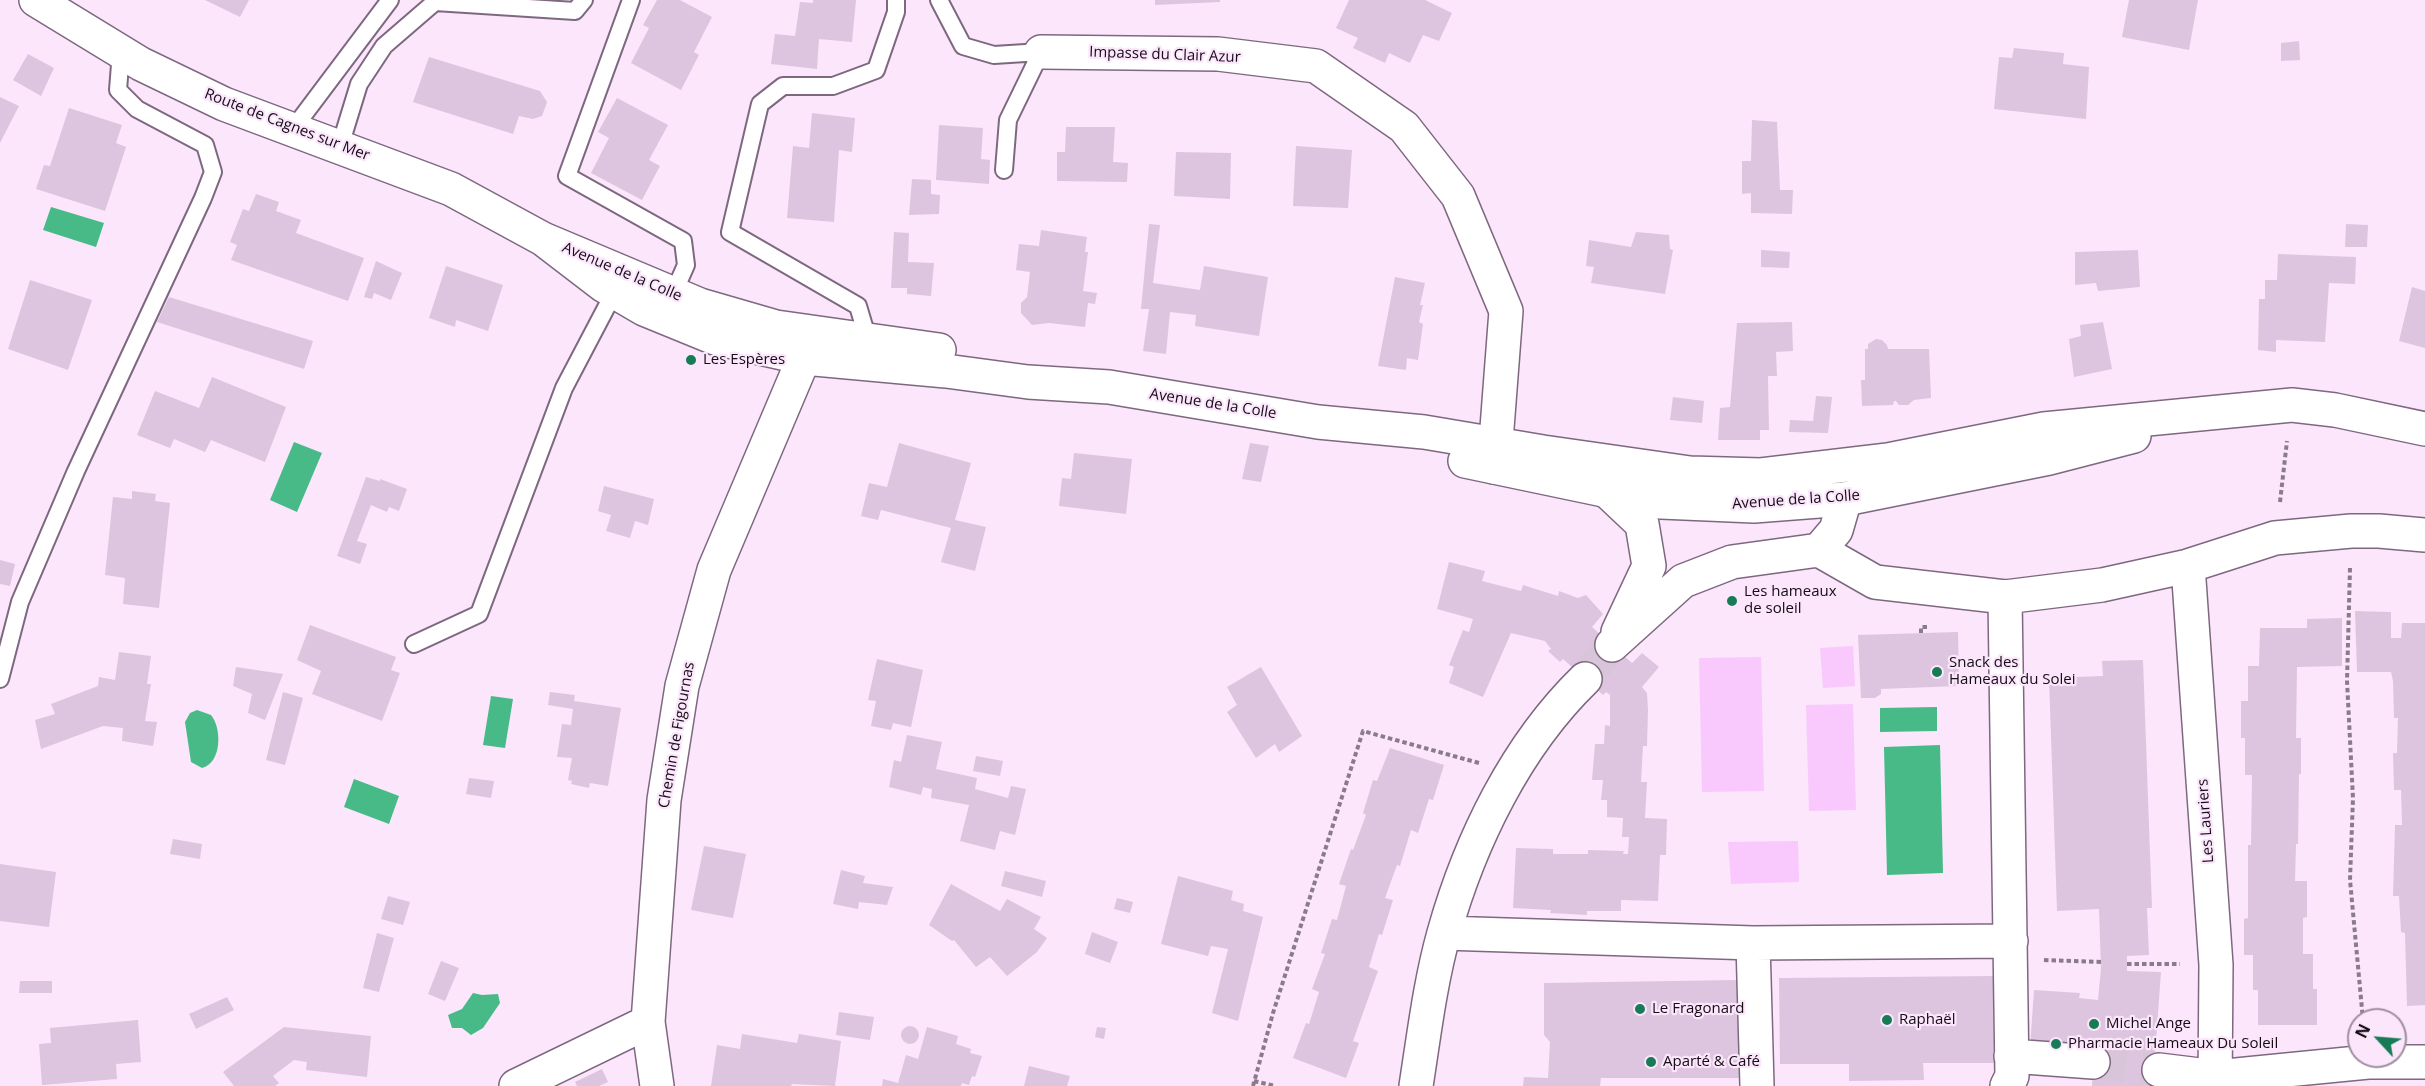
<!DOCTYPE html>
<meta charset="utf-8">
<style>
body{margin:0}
#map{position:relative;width:2425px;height:1086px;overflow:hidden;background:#fbe6fc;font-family:"Open Sans",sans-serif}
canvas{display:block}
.north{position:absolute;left:2347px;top:1008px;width:60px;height:60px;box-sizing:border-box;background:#fbe6fc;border:2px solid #9f8fa0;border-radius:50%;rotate:296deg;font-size:16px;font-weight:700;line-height:24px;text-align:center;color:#150c15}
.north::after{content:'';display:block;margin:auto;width:21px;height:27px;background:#177c55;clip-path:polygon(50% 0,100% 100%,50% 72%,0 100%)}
</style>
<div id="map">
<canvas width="2425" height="1086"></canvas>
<div class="north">N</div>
</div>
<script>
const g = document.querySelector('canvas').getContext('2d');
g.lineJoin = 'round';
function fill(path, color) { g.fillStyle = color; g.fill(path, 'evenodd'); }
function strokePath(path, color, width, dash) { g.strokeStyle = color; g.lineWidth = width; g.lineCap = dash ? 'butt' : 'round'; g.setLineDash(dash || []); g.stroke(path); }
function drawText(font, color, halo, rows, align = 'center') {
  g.font = font + ' "Open Sans",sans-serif'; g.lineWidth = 4.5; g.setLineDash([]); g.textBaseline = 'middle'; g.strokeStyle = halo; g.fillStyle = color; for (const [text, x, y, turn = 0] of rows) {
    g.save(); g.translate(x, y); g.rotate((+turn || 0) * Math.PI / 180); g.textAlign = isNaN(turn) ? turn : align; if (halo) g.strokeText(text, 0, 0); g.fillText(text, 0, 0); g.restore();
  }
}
const green = new Path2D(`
 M1853,646l2,40 -32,2 -3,-40z
 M1761,657l3,134 -62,1 -3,-134z
 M1853,704l3,106 -47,1 -3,-106z
 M1798,841l1,41 -68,2 -3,-42z`);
const water = new Path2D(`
 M51,207l53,16 -8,24 -53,-17z
 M294,442l28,11 -25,59 -27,-12z
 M491,696l22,3 -8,49 -22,-3z
 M1937,707v24l-57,1v-24z
 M197,710l14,5c11,13 11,48 -9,53l-11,-6 -6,-40 5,-9z
 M1940,745l3,128 -56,2 -3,-128z
 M354,779l45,17 -10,28 -45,-17z
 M473,993l9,2 16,-1 2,9 -17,25 -12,7 -9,-7h-10l-4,-13 14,-6z`);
const building = new Path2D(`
 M205,0h44l-9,17z
 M657,0h23l32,17 -18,35 5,3 -18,35 -50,-27 18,-35 -6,-3z
 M813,0h43l-4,42 -33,-3 -2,30 -46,-5 4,-30 20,2 5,-34 13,1z
 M1155,0h65v2l-65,3z
 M1349,0h76l27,13 -13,28 -16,-6 -13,28 -21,-10 -4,10 -32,-15 5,-10 -22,-10z
 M2129,0h69l-9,50 -67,-13z
 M2299,41l1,19 -19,1v-18z
 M2014,48l50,5 -1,11 26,3 -3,52 -92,-10 5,-52 13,1z
 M28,54l26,14 -13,28 -28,-16z
 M429,57l111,34 7,11 -5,14 -9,3 -14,-3 -6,18 -100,-32z
 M0,97l19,9 -19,37z
 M617,98l51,27 -19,35 11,6 -18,34 -51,-27 18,-35 -11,-6z
 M69,108l53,17 -6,18 10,4 -21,64 -69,-22 8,-24 6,1z
 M812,113l43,5 -3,34 -13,-2 -5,72 -47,-4 6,-72 16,2z
 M1752,120l25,2 3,68h13l-1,24 -41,-1v-20l-9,1v-33h9z
 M939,125l44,3 -2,31 9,1 -1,24 -53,-4z
 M1066,127h49l-2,35 15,1 -1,19 -70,-1v-29h8z
 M1296,146l56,4 -4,58 -55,-2z
 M1176,152l55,1 -1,46 -56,-3z
 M912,179l19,1v14l9,1 -1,19 -30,1z
 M256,194l23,8 -3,9 25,9 -5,13 68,25 -16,43 -117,-41 6,-15 -7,-3 13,-33 6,2z
 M1149,224l11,1 -7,58 47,7 4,-24 64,11 -9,59 -64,-10 1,-11 -26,-3 -4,42 -23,-3 6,-42h-8z
 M2346,224l22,1 -1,22h-22z
 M1041,230l46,7 -2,15h3l-5,39 14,2 -2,11 -7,-1 -3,24 -36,-4 -17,2 -11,-12v-10l6,-6 3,-25 -14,-2 3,-26 20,2z
 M894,232l15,1 -1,29 26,1 -3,33 -24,-2v-6h-16z
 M1636,232l33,3 1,14 3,1 -8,44 -74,-11 3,-16 -8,-1 3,-26 42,7z
 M1761,250l29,2 -1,16 -28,-1z
 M2138,250l2,37 -42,4 -2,-8 -21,2v-33z
 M2278,254l78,3 -1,27 -26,-1 -4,59 -49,-2v12l-18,-2 1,-51h6v-19h12z
 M376,261l26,12 -11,27 -17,-7 -2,6 -8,-2z
 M446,266l57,19 -15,46 -32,-11 -1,7 -26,-9z
 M1395,277l30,6 -5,22h3l-4,17 4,2 -5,36 -11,-2 -1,12 -28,-4z
 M30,280l62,20 -24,70 -60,-21z
 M2412,287l13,4v57l-26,-7z
 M169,297l144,44 -9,28 -147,-47z
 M1792,322l1,29 -17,1 1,24h-9l1,54h-9v10h-42l2,-32 10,-1 7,-84z
 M2103,322l9,47 -38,8 -5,-38 12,-3 -1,-11z
 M1876,339l6,1 5,5 1,4h41l2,49 -17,2 -6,5h-9l-3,-4h-2l-1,4 -31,1 -1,-26h4v-31h3v-5z
 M212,377l74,30 -21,55 -54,-22 -6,12 -31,-13 -4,9 -33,-13 18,-44 44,17z
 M1816,396l16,1 -4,36 -39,-1 1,-12 23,1z
 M1673,397l31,4 -2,22 -32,-3z
 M899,443l72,20 -16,57 31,7 -11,44 -34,-9 10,-34 -70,-18 -3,10 -17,-4 8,-33 18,4z
 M1250,443l19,3 -8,36 -19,-3z
 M1074,453l58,6 -6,55 -67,-8 3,-28 9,1z
 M366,477l14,4v-2l27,10 -8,22 -10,-4 -2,5 -16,-7 -14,36 10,3 -7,20 -23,-8z
 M604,486l50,13 -6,26 -13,-4 -5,17 -24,-7 5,-16 -13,-4z
 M132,491l24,3 -1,7 15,2 -11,105 -36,-4 2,-26 -20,-3 8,-78 19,2z
 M0,560l15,4 -5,22 -10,-2z
 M1449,562l36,9 -3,10 39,10 2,-6 35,11 1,-5 19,7 8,-3 17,19 -11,13 40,36 10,-10 17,14 -17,20 5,6 1,17 -1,36h-4l-2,36h6l-2,36 22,1 -1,36h-6l-2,46 -37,-1v11h-34v4l-37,-2 1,-3 -38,-2 3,-60 37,1v5h35v-4l36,1 -1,3h5l1,-17h-7l1,-19 -16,-1v-17h-6l2,-20h-11l3,-36h9l1,-19 5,1v-31l-4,-3 -3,3 -40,-36 -3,3 -12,-11 3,-2 -6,-8 -34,-8 -28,64 -34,-14 5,-16 -5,-2 14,-35 6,2 4,-13 -36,-10z
 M2355,611l36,1v26h10l1,-15h23v382l-18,1 -2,-73 -4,-1 -2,-36h-6l2,-71h7l-1,-35h-7l-1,-37h4l1,-35h-4l-1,-37 -2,-9h-34z
 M2342,618v48l-45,1 -1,71h5v36h-2l-1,70h-2l-1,37h12v36l-4,1v36h10v35h4v36h-59v-35h-5v-35h-9v-36l4,-1v-73h3l1,-70h-7v-37h-4v-37h7v-35h11l1,-38h47v-9z
 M310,625l86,32 -5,13 9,3 -18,48 -70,-27 9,-23 -24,-11z
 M1958,632l1,54 -78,3v5l-6,4h-14l-3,-63z
 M119,652l32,4 -4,28h4l-6,37 12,1 -4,24 -31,-5 1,-13 -20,-2 -62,23 -6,-29 20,-6 -4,-10 47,-18 1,-9 16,3z
 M877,659l46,11 -12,57 -18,-4 -2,7 -20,-4 5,-25 -8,-1z
 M2143,660l9,248h-5l2,47 -22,1v15l34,1 -7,97 4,17h-66l1,-24 -63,-14 4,-58 46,3 -1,5 19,2 3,-32 -2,-59 -42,2 -8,-233 54,-2 -1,-15z
 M236,667l47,7 -18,46 -17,-7 4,-19 -19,-8z
 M1261,667l41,69 -23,16 -4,-8 -19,14 -29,-46 10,-7 -10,-18z
 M283,692l20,6 -18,67 -19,-5z
 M550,692l25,3 -1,6 47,7 -13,78 -18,-3 -1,5 -18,-4 1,-3 -4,-1 4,-22 -15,-1 5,-33 9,1 2,-16 -25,-4z
 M907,735l35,7 -6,27 41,9 -2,11 33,9 3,-12 15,3 -11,46 -15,-4 -5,19 -35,-9 9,-36 -38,-7 1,-9 -9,-2 -2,8 -32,-8 5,-27 7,2z
 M1390,748l54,17 -11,35 -4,-1 -11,34 -7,-3 -11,36 -3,-1 -12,33 8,2 -11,35 -3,-1 -10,33 9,4 -25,70 6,2 -13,35 -53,-20 13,-35 3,1 10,-32 -7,-3 13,-35 -4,-1 11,-34 5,1 9,-34 -7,-2 12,-35 2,1 13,-35 -3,-2 10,-33 4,1z
 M976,756l27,5 -3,15 -27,-5z
 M469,778l25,3 -3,17 -25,-4z
 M173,839l29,5 -2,15 -30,-5z
 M704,846l42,8 -13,64 -42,-8z
 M0,864l56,8 -7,55 -49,-6z
 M841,870l24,6 -2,7 30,4 -6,18 -28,-3 -1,7 -25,-5z
 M1005,871l41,10 -4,16 -41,-11z
 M1178,876l55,15 -2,9 13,4 -1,7 20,6 -25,104 -26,-8 16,-64 -17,-3 -3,10 -47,-12z
 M951,884l49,27 7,-12 34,18 -7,12 13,9 -10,14 -30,24 -17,-19 -14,10 -22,-27 -2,1 -23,-16z
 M388,896l22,6 -7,23 -22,-6z
 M1117,898l16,4 -3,11 -16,-4z
 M1092,932l26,10 -8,21 -25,-9z
 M377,933l17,5 -15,54 -16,-4z
 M441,961l18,7 -14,33 -17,-7z
 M1993,976l1,87h-71l1,17 -75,1v-17h-69l-1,-86z
 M1737,980l2,98h-138l-1,8h-77l1,-9 24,1 2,-36 -6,-7v-52z
 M20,981h32v12h-33z
 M227,997l7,13 -38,19 -7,-15z
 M839,1012l35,5 -4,23 -34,-5z
 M138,1020l3,42 -25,2 1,15 -75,6 -3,-41 12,-1 -1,-15z
 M901 1035a9 9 0 1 1 18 0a9 9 0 1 1-18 0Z
 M284,1027l87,9 -4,41 -61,-7 1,-8 -13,-2 -21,16 6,7 -4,3h-41l-11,-14z
 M927,1027l31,9 -2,8 15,5 -1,4 12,3 -7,21 -3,-1 -3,9 -7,-2 -1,3h-79l1,-7 15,4 8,-28 12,4z
 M1097,1027l9,1 -2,11 -9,-2z
 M742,1034l55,9 2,-9 42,7 -6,45 -43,-2 -1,2h-80l6,-41 23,4z
 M1029,1066l41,10 -3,10h-43z
 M602,1069l6,13 -9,4h-22l-2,-4z`);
const streetTunnel = new Path2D(`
 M1585,679l27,-34
 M2093,1062l66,8`);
const path = new Path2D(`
 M2280,502l7,-61
 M2350,568l-3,113 6,117 -3,82 13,140
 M1921,633v-6h9
 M2044,960l57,2
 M2127,964h53
 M1254,1081l21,5
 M1253,1086l20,-73 90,-282 116,32`);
const lane = new Path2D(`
 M631,0l-64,176 116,65 3,24 -15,34
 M939,0l24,46 31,9 47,-3 -33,68 -4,50
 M293,129l97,-129
 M340,146l19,-62 25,-38 51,-44 140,9 9,-11
 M869,343l-11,-37 -128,-74 30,-128 23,-18h50l43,-16 20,-58v-12
 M414,644l65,-30 85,-226 53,-101
 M0,679l20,-77 56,-131 127,-273 10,-26 -8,-27 -68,-36 -19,-19 3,-38`);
const street = new Path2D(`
 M1041,52l177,2 98,12 88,61 54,69 48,115 -12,156
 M1607,491l35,33 7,42 -31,66
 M1819,550l56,32 130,15 97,-12 86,-19 87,-28 76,-7h28l46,4
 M2188,566l28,399 -1,121
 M2005,597l7,479 -5,10
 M1612,645l71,-64 49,-19 87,-12 17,-20 9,-31
 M1444,933l309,10 258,-2
 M1753,943l4,143
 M2011,1056l82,6
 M2159,1070l57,7 152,-15h57
 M516,1086l132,-64
 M657,1086l-9,-64 16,-222 18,-114 32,-116 100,-236
 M1416,1086c8,-51 14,-103 28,-153 26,-92 72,-187 141,-254`);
const secondary = new Path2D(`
 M36,0l105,64 83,40 227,85 92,50 157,66 76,22 163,23
 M543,239l60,46 41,24 71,29 89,20 142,13 82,11 81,5 209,35 106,10 119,20 147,21 71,2 127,-15 156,-31 248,-24 43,5 90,19
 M1465,461l196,41 93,4 91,-7 204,-41 85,-22`);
const markers = [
 [691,360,6,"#177c55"],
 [1732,601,6,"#177c55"],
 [1937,672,6,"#177c55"],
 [1640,1009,6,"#177c55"],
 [1887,1020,6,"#177c55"],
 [2094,1024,6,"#177c55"],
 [2056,1044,6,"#177c55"],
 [1651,1062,6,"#177c55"]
];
const streetNames = [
 ["Impasse du Clair Azur",1165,55,2],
 ["Route de Cagnes sur Mer",287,125,21],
 ["Avenue de la Colle",622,272,23],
 ["Avenue de la Colle",1213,404,9],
 ["Avenue de la Colle",1796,500,-4],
 ["Chemin de Figournas",677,735,-80],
 ["Les Lauriers",2206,821,-94]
];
const poiNames = [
 ["Les Espères",703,360],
 ["Les hameaux",1744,592],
 ["de soleil",1744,609],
 ["Snack des",1949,663],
 ["Hameaux du Solei",1949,680],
 ["Le Fragonard",1652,1009],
 ["Raphaël",1899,1020],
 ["Michel Ange",2106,1024],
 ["Pharmacie Hameaux Du Soleil",2068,1044],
 ["Aparté & Café",1663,1062]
];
fill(green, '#f9c8fc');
fill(water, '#47ba87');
fill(building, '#dec5df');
strokePath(streetTunnel, '#d8c5d9', 33, [33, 16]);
strokePath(lane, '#7e6880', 20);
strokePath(street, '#7e6880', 36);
strokePath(secondary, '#7e6880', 36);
strokePath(path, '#8a7b8b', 4, [4.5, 3]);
strokePath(lane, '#fff', 16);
strokePath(street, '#fff', 33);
strokePath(secondary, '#fff', 33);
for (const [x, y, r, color] of markers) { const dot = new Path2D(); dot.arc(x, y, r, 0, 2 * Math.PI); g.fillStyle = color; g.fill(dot); strokePath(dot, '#fbe6fc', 2); }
drawText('15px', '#150c15', '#fbe6fc', streetNames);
drawText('15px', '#150c15', '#fbe6fc', poiNames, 'left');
</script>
